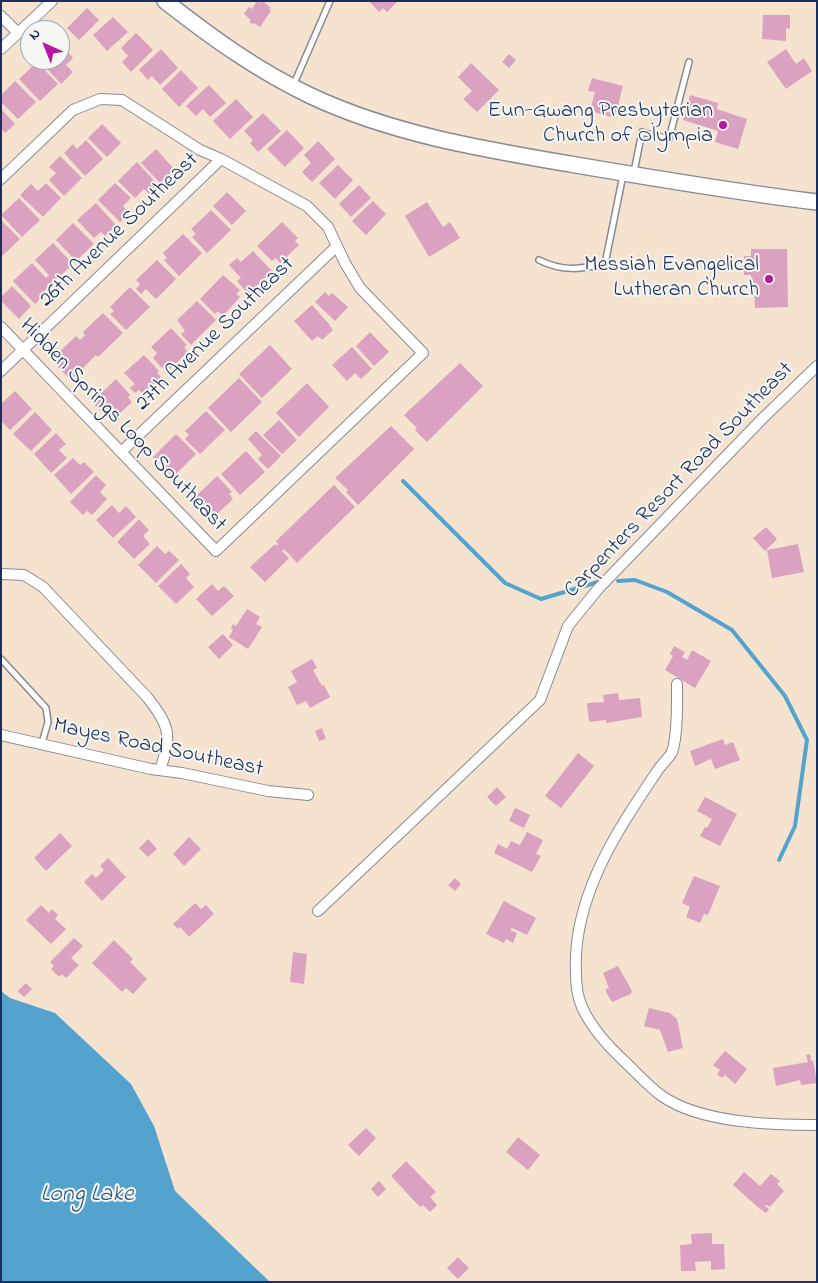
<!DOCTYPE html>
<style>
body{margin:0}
#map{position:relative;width:818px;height:1283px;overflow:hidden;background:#f5e3cf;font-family:"Indie Flower",sans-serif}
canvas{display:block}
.frame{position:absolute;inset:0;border:2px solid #1b2f5e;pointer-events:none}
.north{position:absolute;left:20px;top:20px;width:50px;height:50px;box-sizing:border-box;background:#f6f6f2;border:1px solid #9ea6b7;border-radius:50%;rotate:316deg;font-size:14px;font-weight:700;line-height:20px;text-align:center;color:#1b2f5e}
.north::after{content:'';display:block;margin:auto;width:18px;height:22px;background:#b5179e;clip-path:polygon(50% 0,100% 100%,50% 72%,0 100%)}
</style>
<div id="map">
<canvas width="818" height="1283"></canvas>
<div class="frame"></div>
<div class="north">N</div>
</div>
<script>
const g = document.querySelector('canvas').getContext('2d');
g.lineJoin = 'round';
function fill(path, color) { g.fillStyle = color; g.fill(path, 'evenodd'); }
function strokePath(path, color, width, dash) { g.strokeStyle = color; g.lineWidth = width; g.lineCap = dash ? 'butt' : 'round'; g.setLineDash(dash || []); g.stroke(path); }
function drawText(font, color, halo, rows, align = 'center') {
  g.font = font + ' "Indie Flower",sans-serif'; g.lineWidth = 4; g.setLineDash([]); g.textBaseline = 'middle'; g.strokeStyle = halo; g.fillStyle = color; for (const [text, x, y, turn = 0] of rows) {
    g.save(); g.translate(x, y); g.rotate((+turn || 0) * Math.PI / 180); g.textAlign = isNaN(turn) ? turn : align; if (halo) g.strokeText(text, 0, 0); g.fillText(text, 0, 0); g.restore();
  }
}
const water = new Path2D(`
 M1,991l9,7 45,15 76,71 23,42 21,65 95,91h-269z`);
const stream = new Path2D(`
 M403,481l102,102 36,16 57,-17
 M618,581l17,-1 32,12 65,38 53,66 22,44 -12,86 -16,34`);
const building = new Path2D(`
 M257,1l2,2 4,-2 8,7 -2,2 2,1 -11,16 -6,-4 -1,1 -4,-2 2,-2 -7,-6 5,-7 3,2z
 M369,1h29l-11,11 -4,-4 -4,4z
 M87,8l12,12 -20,20 -12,-12z
 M763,15h27v14l-4,-1v13l-24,-2z
 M113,17l15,15 -21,19 -14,-16z
 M136,33l17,17 -22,22 -9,-10 6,-6 -7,-8z
 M60,43l13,15 -7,7 7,7 -12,12 -21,-23 20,-1z
 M161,49l17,19 -18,17 -8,-9 -4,4 -9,-10z
 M786,49l10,15 8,-6 8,13 -26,18 -19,-27z
 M509,54l7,6 -7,8 -7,-6z
 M37,62l21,22 -18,17 -21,-22z
 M471,63l28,27 -22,22 -14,-13 9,-8 -14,-14z
 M181,70l17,18 -19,19 -17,-18z
 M592,78l31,8 -8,32 -25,-7 5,-19 -7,-1z
 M15,81l21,21 -18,17 -17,-17v-7z
 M209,85l17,18 -16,14 -7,-8 -7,7 -10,-10z
 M690,95l28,8 -1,6 30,10 -9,30 -23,-7 3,-11 -35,-11z
 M236,99l17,18 -23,22 -17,-18z
 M1,109l14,15 -10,9 -4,-4z
 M263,113l18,18 -23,21 -8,-9 3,-3 -9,-9z
 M102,124l19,19 -14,14 -19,-19z
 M287,130l17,18 -19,19 -18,-18z
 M86,140l17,19 -18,17 -21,-23 9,-9 4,5z
 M318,141l17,18 -23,23 -10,-10 9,-9 -7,-8z
 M156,149l19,21 -15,13 -19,-20z
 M60,156l22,22 -18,18 -15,-16 7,-7 -7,-6z
 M137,162l21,23 -9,9 -5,-5 -9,9 -17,-17z
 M338,165l15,15 -18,19 -16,-16z
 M46,183l15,15 -18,19 -23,-22 11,-11 7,7z
 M115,183l16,15 -8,8 6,7 -9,9 -22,-22z
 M359,185l12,13 -20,19 -12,-13z
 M227,192l19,19 -14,14 -19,-19z
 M19,198l21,22 -18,17 -21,-22z
 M373,201l13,13 -20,21 -14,-14z
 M427,202l16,25 7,-5 10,16 -31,19 -24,-41z
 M96,203l20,22 -11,11 -4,-4 -7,6 -17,-18z
 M211,210l20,20 -24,23 -15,-16 4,-3 -5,-5z
 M1,220l19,19 -19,18z
 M282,222l16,16 -3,3 4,4 -19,18 -4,-5 -4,3 -15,-15z
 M73,223l21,21 -18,17 -20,-21z
 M183,234l19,19 -23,23 -15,-16 3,-2 -4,-5z
 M53,243l20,21 -30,28 2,2 -10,10 -22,-23 19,-18 14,15 3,-3 -14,-15z
 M751,249h36l1,58 -33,1 -1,-26h-2l-1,-7h-7v-5h-3v-9l3,-1v-4h7z
 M253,251l19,20 -24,23 -11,-13 4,-3 -12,-13 8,-7 4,4z
 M157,260l19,19 -20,20 -10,-10 -5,5 -5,-5 4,-5 -4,-4z
 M223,275l17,15 -4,4 4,3 -17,19 -5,-5 -3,3 -15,-15z
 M12,286l19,20 -12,13 -18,-18v-4z
 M130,287l20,20 -24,23 -16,-16 4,-3 -4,-4z
 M325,292l4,4 3,-3 16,14 -13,14 -20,-19z
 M197,301l19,19 -25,25 -10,-11 4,-3 -8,-11z
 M312,305l18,20h-1l4,5 -11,10 -4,-4 -6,5 -18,-20z
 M103,313l20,20 -25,24 -2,-2 -25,25 -16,-16 3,-3 -4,-4 22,-21 4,4 5,-5 -2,-3z
 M171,328l16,17 -3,2 4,5 -18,17 -4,-5 -4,4 -9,-10 4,-5 -6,-6z
 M370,332l19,20 -15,14 -18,-20z
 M270,345l22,24 -30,29 -23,-24z
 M352,347l20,22 -11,10 -6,-6 -8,8 -15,-16z
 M144,355l15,16 -2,2 4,4 -18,17 -4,-4 -4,3 -5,-5 5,-4 -11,-11z
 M460,363l23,23 -56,56 -12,-12 2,-2 -13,-13z
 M239,378l23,24 -31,30 -23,-24z
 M116,379l14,16 -2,2 4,5 -18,17 -4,-4 -3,3 -15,-16z
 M307,383l22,24 -30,30 -23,-24z
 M15,391l17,18 -22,21 -9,-9v-17z
 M206,411l19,19 -25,24 -15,-15 4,-4 -4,-4z
 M35,412l17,18 -21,21 -18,-17z
 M279,420l18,20 -15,14 -19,-19z
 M391,426l23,23 -56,56 -12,-13 2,-2 -13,-12z
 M256,431l25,25 -13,13 -10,-10 4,-4 -14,-16z
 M56,433l10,11 -7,6 8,8 -16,15 -17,-19z
 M176,434l20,20 -23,23 -20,-20z
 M246,451l19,21 -25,23 -19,-21z
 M73,458l7,7 4,-3 10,10 -23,22 -17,-19z
 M96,475l10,10 -6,7 7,7 -15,16 -5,-4 -4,4 -13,-13z
 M217,476l15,16 -3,2 4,5 -21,20 -19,-20z
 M334,485l21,22 -58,56 -13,-14 -2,2 7,7 -24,24 -15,-15 25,-23 1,2 2,-2 -2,-3z
 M112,505l7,8 7,-7 10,11 -23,21 -17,-18z
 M139,519l10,11 -6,6 7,8 -16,15 -17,-17z
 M766,527l11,12 -12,12 -12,-13z
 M798,544l6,28 -32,6 -5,-28z
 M157,546l8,8 4,-3 10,9 -23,23 -18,-18z
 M181,564l9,10 -4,4 8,9 -18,17 -18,-18z
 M212,584l6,7 6,-5 10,10 -22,20 -16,-17z
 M247,609l13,8 -4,7 6,3 -14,22 -19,-12 4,-7 -2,-2 2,-4 3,2z
 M223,634l10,11 -14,14 -11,-12z
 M674,646l11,6 -3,5 5,3 5,-10 19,11 -16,27 -30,-18 8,-14 -3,-2z
 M312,659l5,9 -4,2 9,16 2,-1 6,12 -20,11 -4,-7 -9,4 -9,-18 9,-5 -6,-11z
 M618,693l1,7 21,-2 2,19 -36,6v-3l-17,2 -2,-19 17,-1 -1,-7z
 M322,728l4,11 -7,2 -4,-10z
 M723,739l2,6 8,-3 7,18 -25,9 -4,-10 -16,7 -5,-15z
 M578,753l16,13 -33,42 -16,-12z
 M497,787l9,10 -10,9 -9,-9z
 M705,797l32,17 -17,32 -20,-10 5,-9 2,1 5,-9 -15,-8z
 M515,808l15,7 -6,13 -15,-7z
 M527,832l16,8 -7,14 5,2 -9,16 -38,-19 4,-9 9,5 4,-8 9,4z
 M60,833l12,13 -26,25 -12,-13z
 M189,837l12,12 -17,17 -11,-12z
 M148,839l9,10 -9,8 -9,-9z
 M108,858l18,19 -24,24 -18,-19 8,-8 4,4 8,-8 -4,-4z
 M694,876l26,10 -12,29 -4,-1 -4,9 -14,-6 4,-10 -8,-4z
 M455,878l6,6 -6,7 -7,-6z
 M504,901l32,17 -9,17 -15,-7 -2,2 7,3 -4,10 -7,-4 -2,4 -18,-9z
 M195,903l6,6 5,-4 8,9 -25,23 -9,-10 -2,2 -5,-5z
 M41,905l8,8 3,-4 6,6 -3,4 11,10 -15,15 -25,-24z
 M74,938l9,8 -12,12 8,7 -13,13 -4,-4 -3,3 -8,-8 3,-3 -4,-4z
 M114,940l19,19 -3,3 17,17 -14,15 -7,-6 -4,4 -30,-29z
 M293,952l14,2 -3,30 -14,-2z
 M618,966l14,25 -1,3 -19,8 -6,-10v-3l3,-1 -6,-15z
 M26,983l6,6 -8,8 -6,-6z
 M649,1008l21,5 7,6 6,29 -15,4 -8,-22 -16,-4z
 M725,1051l22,18 -12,15 -10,-9 -3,3 -5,-4 3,-4 -7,-5z
 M810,1054l1,7 2,-1 4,23 -16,2 -1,-5 -24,6 -3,-18 35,-6 -2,-7z
 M366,1128l10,10 -17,18 -11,-11z
 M518,1137l22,18 -12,15 -22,-18z
 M406,1161l30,31 -6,5 7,8 -7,7 -7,-7 -3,2 -29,-31z
 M744,1172l16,14 11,-12 9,7 -3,3 7,7 -14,16 -3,-2 -2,1 4,3 -3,4 -7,-5 -26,-23z
 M379,1181l7,8 -8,8 -7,-8z
 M712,1233v11h12l1,25 -14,1v-9l-16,1 1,9h-15l-1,-26 12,-1 -1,-10z
 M458,1257l11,11 -11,11 -11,-11z`);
const lane = new Path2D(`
 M293,86l37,-85
 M634,172l8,-40 27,7 20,-77
 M539,260c24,12 41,9 66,4l18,-89
 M1,659l45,49 2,14 -6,21`);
const street = new Path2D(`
 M1,16l17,17
 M1,49l51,-48
 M1,179l72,-69 27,-11 22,1 78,50 21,9 86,47 21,21 17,36 15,25 63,65 -207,198 -215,-224
 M1,371l220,-212
 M121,452l216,-206
 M1,574l23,1 19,12 104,110c23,29 25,38 13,73
 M677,684c0,18 1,51 -5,68 -3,6 -10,12 -14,18 -9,13 -18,27 -27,41 -31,48 -58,104 -55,162 0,11 1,23 6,34 9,20 25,38 41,53 13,12 25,26 39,36 38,27 110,29 155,29
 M1,735l150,34 31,4 86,18 40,4
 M318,911l222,-211 28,-74 30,-37 164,-170 55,-53`);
const secondary = new Path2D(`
 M165,1c46,36 93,70 146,95 81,38 171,53 259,68 82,14 164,28 247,38`);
const markers = [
 [723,125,5,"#b5179e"],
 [769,279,5,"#b5179e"]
];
const poiNames = [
 ["Eun-Gwang Presbyterian",713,112],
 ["Church of Olympia",713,137],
 ["Messiah Evangelical",759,266],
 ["Lutheran Church",759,291]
];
const streetNames = [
 ["26th Avenue Southeast",120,231,-44],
 ["27th Avenue Southeast",216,335,-44],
 ["Hidden Springs Loop Southeast",122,426,46],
 ["Carpenters Resort Road Southeast",680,481,-46],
 ["Mayes Road Southeast",158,749,12]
];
const waterNames = [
 ["Long Lake",87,1196]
];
fill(water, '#54a3ce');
strokePath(stream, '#54a3ce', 4);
fill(building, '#daa2c0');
strokePath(lane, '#888996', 8);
strokePath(street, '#888996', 12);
strokePath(secondary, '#888996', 18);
strokePath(lane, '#fff', 5);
strokePath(street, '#fff', 10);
strokePath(secondary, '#fff', 15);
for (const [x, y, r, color] of markers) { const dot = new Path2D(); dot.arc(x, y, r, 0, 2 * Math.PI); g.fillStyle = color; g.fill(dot); strokePath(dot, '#f6f6f2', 2); }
drawText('22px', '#1b2f5e', '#f6f6f2', poiNames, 'right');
drawText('22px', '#1b2f5e', '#f6f6f2', streetNames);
drawText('italic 24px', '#2f5885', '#f6f6f2', waterNames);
</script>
